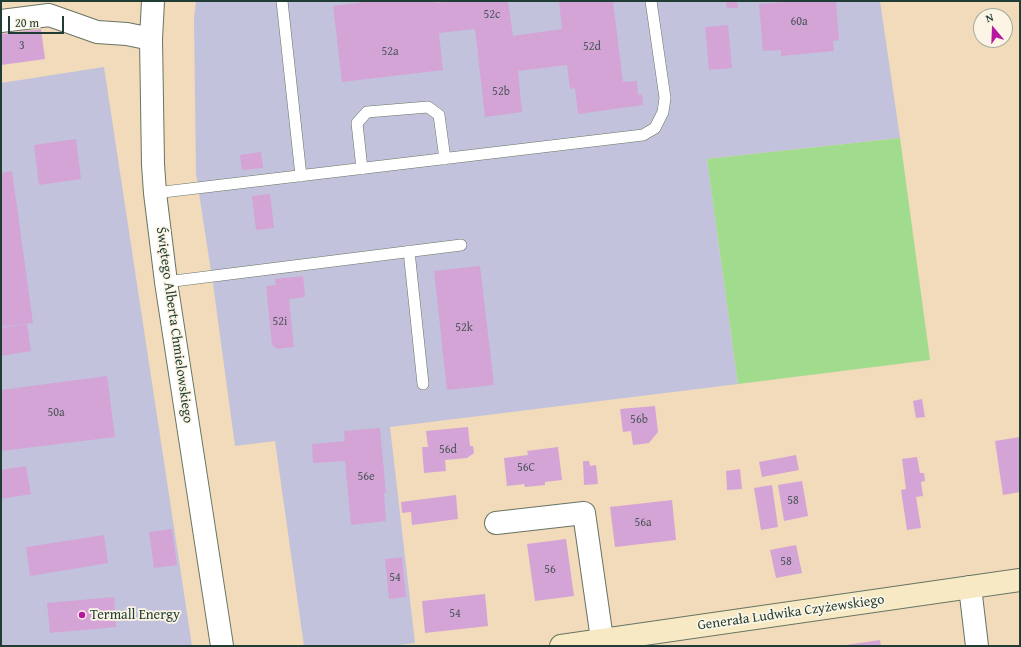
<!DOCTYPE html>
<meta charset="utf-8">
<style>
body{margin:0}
#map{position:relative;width:1021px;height:647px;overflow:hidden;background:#f1dbba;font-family:"Gentium Book Plus",serif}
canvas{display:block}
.frame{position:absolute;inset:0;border:2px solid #1f3d34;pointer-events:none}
.north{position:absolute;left:973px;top:8px;width:40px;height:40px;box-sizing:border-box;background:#fcf5e5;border:1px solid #a4ab9e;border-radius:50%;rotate:341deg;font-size:11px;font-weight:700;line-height:16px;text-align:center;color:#1f3d34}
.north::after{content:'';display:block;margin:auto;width:14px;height:18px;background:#b5179e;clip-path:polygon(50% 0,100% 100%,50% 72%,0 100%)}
.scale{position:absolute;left:8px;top:16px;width:56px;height:18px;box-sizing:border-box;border:2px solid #1f3d34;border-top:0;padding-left:5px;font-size:12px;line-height:14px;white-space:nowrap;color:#1f3d34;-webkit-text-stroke:3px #fcf5e5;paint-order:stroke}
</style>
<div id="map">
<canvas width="1021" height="647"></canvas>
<div class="frame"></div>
<div class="north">N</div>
<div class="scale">20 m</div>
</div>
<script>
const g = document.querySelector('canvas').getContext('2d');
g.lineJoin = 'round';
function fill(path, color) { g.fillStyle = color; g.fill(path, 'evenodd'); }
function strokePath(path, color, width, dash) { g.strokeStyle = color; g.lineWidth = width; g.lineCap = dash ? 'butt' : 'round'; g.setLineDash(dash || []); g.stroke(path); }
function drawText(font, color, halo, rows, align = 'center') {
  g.font = font + ' "Gentium Book Plus",serif'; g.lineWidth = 3.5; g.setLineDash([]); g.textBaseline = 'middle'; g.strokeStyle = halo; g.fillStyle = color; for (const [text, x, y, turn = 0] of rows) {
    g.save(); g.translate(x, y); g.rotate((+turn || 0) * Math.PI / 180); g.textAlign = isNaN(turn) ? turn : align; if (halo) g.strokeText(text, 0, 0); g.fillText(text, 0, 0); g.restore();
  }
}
const industrial = new Path2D(`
 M196,1h684l20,137 -193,21 31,225 -348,43 25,216 -23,3h-88l-29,-205 -40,5 -22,-162 -17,-110 -2,-156z
 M104,67l88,579h-191v-563z`);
const green = new Path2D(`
 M900,138l30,222 -192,24 -31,-225z`);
const building = new Path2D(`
 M372,1h64v2l19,-2h53l5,35 49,-7 -3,-28h54l10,81 14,-1 1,14 4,-1 1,11 -65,9 -3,-26 -5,1 -3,-24 -49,6 4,41 -37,5 -10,-88 -36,4 4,37 -101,12 -9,-76z
 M726,1h11l1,7h-11z
 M795,1h41l3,39 -6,1 1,10 -53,5v-6l-18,1 -4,-47z
 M728,25l4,43 -23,2 -4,-43z
 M41,29l4,30 -44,6v-31z
 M76,139l5,40 -42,6 -5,-40z
 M261,152l2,16 -21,2 -2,-15z
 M12,171l21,152 -32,4v-154z
 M270,194l4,34 -18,2 -4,-34z
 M480,266l14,119 -47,5 -13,-119z
 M303,276l2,21 -16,2 5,48 -17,2 -5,-4 -6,-59 10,-1 -1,-6z
 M27,324l4,27 -30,5v-28z
 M107,376l8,61 -114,14v-61z
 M922,399l3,18 -9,1 -3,-17z
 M655,406l3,26 -9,11 -16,2 -2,-14 -8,1 -3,-23z
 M468,427l2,19h3l1,7 -7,5 -22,2 1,11 -22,2 -2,-26h6l-2,-16z
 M380,428l6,65h-2l2,28 -35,4 -6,-64 -32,2 -1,-19 33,-3 -1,-10z
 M1020,437v55l-17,3 -8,-54z
 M558,447l4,33 -17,2v3l-20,2 -1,-3 -17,2 -3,-28 24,-3 -1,-4z
 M796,455l3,15 -37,7 -3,-15z
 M917,457l3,16h4l1,8 -4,1 2,14 -7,1 5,31 -14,2 -6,-40 5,-1 -4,-30z
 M583,461h6l1,5 6,-1 2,19 -14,1z
 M26,466l5,28 -30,5v-29z
 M740,469l2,20 -15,1 -1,-19z
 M802,481l6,35 -24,5 -6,-36z
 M772,485l6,42 -17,3 -7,-42z
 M456,495l2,24 -46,6 -1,-13 -9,1 -1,-11z
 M672,500l4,40 -61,7 -5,-40z
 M172,529l5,36 -23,3 -5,-36z
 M104,535l4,28 -78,13 -4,-29z
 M566,539l8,57 -39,5 -8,-57z
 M796,545l6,28 -26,5 -6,-28z
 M402,557l4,40 -17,2 -4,-40z
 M485,594l3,32 -63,7 -3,-32z
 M114,597l2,30 -66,6 -3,-30z
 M880,640l1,6h-35v-1z`);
const lane = new Path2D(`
 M282,1l19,175
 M362,169l-5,-46 10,-11 61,-5 11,8 6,44
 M155,193l488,-58 12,-7 8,-16 2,-14 -14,-97
 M409,251l14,133
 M166,282l295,-37`);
const street = new Path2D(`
 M153,1l-2,38 2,125 2,29 11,89 56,364
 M1,21l48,-6 48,17 30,2 24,5
 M496,523l88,-10 19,133
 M970,587l7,59`);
const secondary = new Path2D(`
 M561,646l459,-66`);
const markers = [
 [82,615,4,"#b5179e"]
];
const numberNames = [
 ["52c",492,15],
 ["60a",799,22],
 ["3",22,46],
 ["52d",592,47],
 ["52a",390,52],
 ["52b",501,92],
 ["52i",280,322],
 ["52k",464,328],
 ["50a",56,413],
 ["56b",639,420],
 ["56d",448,450],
 ["56C",526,468],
 ["56e",366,477],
 ["58",793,501],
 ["56a",643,523],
 ["58",786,562],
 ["56",550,570],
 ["54",395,578],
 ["54",455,614]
];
const streetNames = [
 ["Świętego Alberta Chmielowskiego",174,325,82],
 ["Generała Ludwika Czyżewskiego",791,613,-8]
];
const poiNames = [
 ["Termall Energy",90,615]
];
fill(industrial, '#c2c2dc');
fill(green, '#a1db8e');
fill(building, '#d4a4d6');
strokePath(lane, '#687463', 12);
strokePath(street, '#687463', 24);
strokePath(secondary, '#687463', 24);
strokePath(lane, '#fff', 11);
strokePath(street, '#fff', 22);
strokePath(secondary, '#f6e9c3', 22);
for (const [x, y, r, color] of markers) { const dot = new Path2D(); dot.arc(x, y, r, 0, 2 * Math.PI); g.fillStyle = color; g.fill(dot); strokePath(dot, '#fcf5e5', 1.5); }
drawText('12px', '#4c575c', null, numberNames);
drawText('14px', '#1f3d34', '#fcf5e5', streetNames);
drawText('14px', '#1f3d34', '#fcf5e5', poiNames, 'left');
</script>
